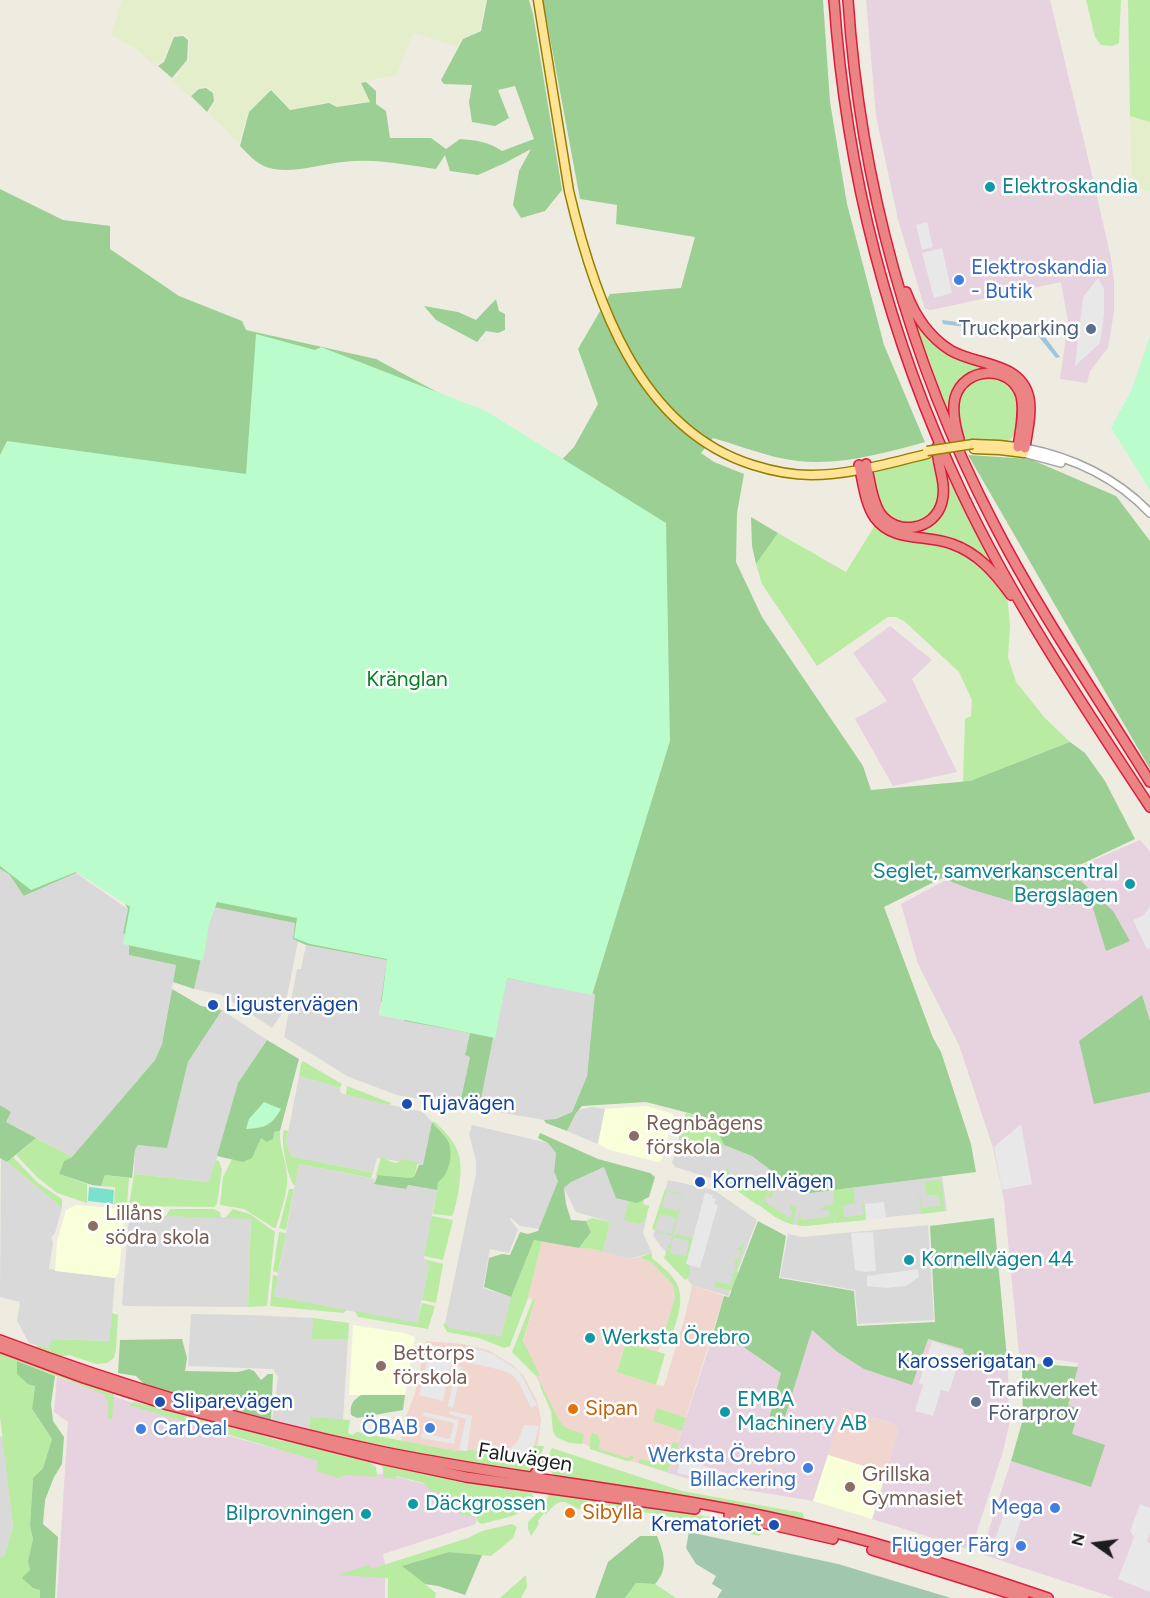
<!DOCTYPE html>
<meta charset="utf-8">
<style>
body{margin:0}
#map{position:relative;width:1150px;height:1598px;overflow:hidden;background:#eeece1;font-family:Figtree,sans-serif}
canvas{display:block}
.north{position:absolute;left:1066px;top:1514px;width:60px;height:60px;-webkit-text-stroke:4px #fff;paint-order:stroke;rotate:284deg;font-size:16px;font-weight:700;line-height:24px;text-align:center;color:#1c1c1c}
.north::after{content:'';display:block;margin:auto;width:21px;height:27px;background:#1c1c1c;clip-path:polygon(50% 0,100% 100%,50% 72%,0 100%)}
</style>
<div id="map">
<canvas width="1150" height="1598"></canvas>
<div class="north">N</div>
</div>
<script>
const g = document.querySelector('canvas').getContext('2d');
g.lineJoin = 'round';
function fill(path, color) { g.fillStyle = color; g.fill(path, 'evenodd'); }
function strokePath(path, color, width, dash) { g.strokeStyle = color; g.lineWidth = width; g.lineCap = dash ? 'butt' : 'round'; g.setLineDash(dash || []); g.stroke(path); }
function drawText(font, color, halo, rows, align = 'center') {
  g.font = font + ' Figtree,sans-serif'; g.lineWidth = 5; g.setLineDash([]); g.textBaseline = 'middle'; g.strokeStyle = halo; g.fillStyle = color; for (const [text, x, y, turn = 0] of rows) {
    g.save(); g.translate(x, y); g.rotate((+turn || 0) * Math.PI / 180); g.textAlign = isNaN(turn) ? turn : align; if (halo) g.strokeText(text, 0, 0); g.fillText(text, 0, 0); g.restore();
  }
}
const residential = new Path2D(`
 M0,869l9,5 16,22 51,-23 52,36 -5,24 6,4v18l47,10 -14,79 -7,16 -83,97 -66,-35 5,-10 -11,-7z
 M213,907l82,16 -2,16 5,2 -10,51 -5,20 -11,16 -50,-33 -28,-6z
 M306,945l82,15 -9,55 91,18 -5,21 5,3 -11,49 -62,-11 -48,-18 -65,-40 13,-68h4z
 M505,978l90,16 -8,82 -15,36 -16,7 -12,1 -65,-11z
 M222,1010l45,30 -29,43 -28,99 -76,-8 1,-24 3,-5 29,2 21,-85z
 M299,1076l41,12v4l6,3 77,17 9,10 -9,43 -46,-7 -4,15 -82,-17 -5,-13z
 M591,1107l14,2 -7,35 -31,-13 9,-19 2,-2z
 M686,1113l38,32 28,11 50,38 140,-18 5,35 -147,15 -16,-4 -54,-38 -55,-17 -3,-4z
 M472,1125l76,18 8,10 -2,19 4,9 -19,48 -19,-3 -9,-8 -1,1 8,11 -9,23 -19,-4 -7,39 28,9 -10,41 -53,-10 -3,-5 31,-149v-13l-7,-27z
 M1,1157l61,51 -7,25 -4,5 2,5 -4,26 66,9 -5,63 -59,-2 -2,9 -20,-5 -12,-22 3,-19 -20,-5z
 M299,1164l76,15 -1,4 32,6 1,-4 30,5 -13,69 5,6 -12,59 -143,-28z
 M604,1167l33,36 7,-4 -1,5 6,2 -6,27 9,20 -24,6 -25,-7 7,-30 -34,-10 -12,-24 7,-6z
 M668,1180l46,10 43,30 -29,76 -36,-11 -39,-49z
 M129,1215l122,3 -3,89 -124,-1 -2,-1z
 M928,1225l6,95 -76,4 -3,-34 -75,-13 8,-43 14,3z
 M191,1314l60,1 62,3v21h35l-5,82 -33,-4 -1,12 -37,-9 6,-43 -5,-8 -85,-3z
 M0,1436l3,2 10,88 -9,32 -4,-1z`);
const commercial = new Path2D(`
 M542,1241l37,7 16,1 33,10 12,-2 12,6 21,22 2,13 -17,54 -32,-10 -9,30 39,13 8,1 22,-73 6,-28 32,11 -56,177 -73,-24 -22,-10 -12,-11 -39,-81 13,-47 -7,-2z
 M426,1341l37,3 25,6 26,16 9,9 14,26 4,18 -4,33 -5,10 -131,-18 4,-26 9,-21z
 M842,1408l52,16 4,8 -12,41 -58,-18z`);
const industrial = new Path2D(`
 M866,0h184l40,166 21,92 3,24v30l-6,36 -18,23 -3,12 -27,-4 8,-57 -7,-40 -130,28 -6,-1 -27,-89 -22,-104z
 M890,626l42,34 -20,19 45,93 -64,14 -38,-67 32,-18 -34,-48z
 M1140,840l10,11v747h-35l-134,-44 30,-93 80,26 -19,-53 -5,-29 11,-42 -59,-9 -15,-154 -11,-52 -34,-103 -41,-81 -17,-60 43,-23 117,-7z
 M812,1330l24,21 76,34 15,-46 36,10 2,9 43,11 1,56 -6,26 -32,99 -99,-31 26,-87 -4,-8 -51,-16 -30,93 -110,-18 -35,-10 44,-135 30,8 39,27 -15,55 14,5z
 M57,1377l179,61 86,23 14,13h51l91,25 -2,25 -93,30 2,10v34h-328l11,-176 -14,-10z`);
const education = new Path2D(`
 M647,1106l27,8 -13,47 -3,1 -48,-12 -12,-6 7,-35z
 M76,1205l49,4 -6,63 -4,6 -60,-7 2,-30 9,-31z
 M353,1325l51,8 11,4 -10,58h-56z
 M828,1455l58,18 -14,46 -59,-18z`);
const farmland = new Path2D(`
 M122,0h364l-6,30 -17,8 -6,9 -44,-14 -16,42 -38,7 10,19 -31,5 -9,-4 -39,7 -19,-21 -23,24 -9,32 -29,-30 5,-13 -1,-9 -8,-6 -7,2 -10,8 -17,-15 17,-21 1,-21 -6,-5 -11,2 -9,23 -4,4 -7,1 -17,-15 -25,-14z
 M1130,116l20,6v69h-5l-9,-7 -4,-9z`);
const grass = new Path2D(`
 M1086,0h35l-2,43 -6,3 -12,-1 -6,-8z
 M1128,0h22v122l-20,-6z
 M911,315l12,15 73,40c-41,-4 -43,20 -45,54z
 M986,376c8,1 15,2 22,7 13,12 15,53 -2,59l-43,-2c-8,-28 -11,-55 23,-64z
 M935,457c4,20 12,51 -10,63 -6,4 -17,4 -24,5l-18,-13 -11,-34 1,-4 10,-6z
 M943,467l53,103 -20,-18 -71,-20c44,-6 37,-29 38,-65z
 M875,525l18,12 34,5 28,7 24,16 28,29 3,31 -2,32 8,25 29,36 25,24 -100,39 -7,1 2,-63 6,-3 1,-16 -13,-28 -55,-51 -8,-4h-8l-71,49 -55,-82 -6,-20 22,-31 68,39z
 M303,1061l39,23 -2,4 -41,-12 2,-12z
 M347,1086l44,17 -1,2 -44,-10z
 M686,1113l26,6 12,26 -3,3 -42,-10z
 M432,1122h3c26,24 29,37 23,72 -2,8 -3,17 -6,22l-19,-2 5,-32v-52z
 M284,1130l4,1 -2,12 5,13 82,17 -2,5 -72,-14 -4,22c-7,-5 -15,-46 -11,-56z
 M280,1131c-1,16 6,28 7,44 2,16 -7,37 -11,53h-2l-30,-19 -24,-4 3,-28 9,-18 11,3 18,-24 3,1 10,-7z
 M36,1138l36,19 -8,4 -5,13 28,10v19l-30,-10 -20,-16 -21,-22z
 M13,1157l25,26 24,16v9l-55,-46z
 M381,1157c9,3 14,10 22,2l15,3 -4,15 -3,1 -33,-3 -3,4z
 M216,1160l3,1 3,9 -5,34 -3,3 -85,-1 5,-32 75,8z
 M727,1167l3,8 9,10 7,-4 1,9h13l11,-4 -2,-7 4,-1 2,5 -16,23 -36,-25z
 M105,1175l24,3 -2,28 -13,-2 1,-17 -14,-1z
 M941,1180l4,31 -24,3 -2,-17 1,-1 1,12 20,-2 -3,-11h-11l-2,-13z
 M777,1183l2,1 -7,9 2,2 -3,3 -3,-2 -3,6 25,16 3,-6 -4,-3 3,-5 4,3 -3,18 -18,-8 -15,-11z
 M854,1188l1,15 -10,2 -2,2 1,10 20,-2 -2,-13 2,1 2,17 -31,3 6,-24 -7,24 -27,3 -10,-1 3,-13 1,8 29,-3 -1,-7h-8v-1l2,-1v-2l10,-2 1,-14z
 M289,1189h5l-8,41 -7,-2z
 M665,1189l18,6 -2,7 1,-7 -16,-4 -4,16 15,4 4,-8 -7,30 -4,3 -5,-3h7l4,-15 -16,-4 -5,16 8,2v2l-11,-5z
 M644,1199l-1,5 6,2 -5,16 -5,2 -15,-4 5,-19 8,2z
 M170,1209h44l6,3 1,6 -55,-2z
 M233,1209l17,5 25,18 -8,74 -19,1 3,-88 -26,-1z
 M432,1216l21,4 -10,40 -19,-4z
 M592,1218l18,4 -7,30 -8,-3 -16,-1 12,-16 -5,-11z
 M279,1232l7,1 -8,40 -5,-2z
 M677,1234l16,5 -7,25 4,1v10l-5,5 -21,-22 5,-14 3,1 -2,8 16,3 3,-15 -15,-4 -3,6v-5z
 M534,1240l8,1 -14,57 -18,48 -6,2 -25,-10 -32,-6 -4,-8 2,-1 4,5 52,9 10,-40z
 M742,1243l2,1 -7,26 1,4 -5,17 -18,-4v-6l16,4 2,-9 -3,-1 5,-3 1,-7 -2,-4 1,-2 4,1 2,-9 -5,-2 4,-2z
 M652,1253v5c8,7 19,15 24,24 11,19 -2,45 -8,64l-7,-3 14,-45 -2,-13 -21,-22 -12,-6z
 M424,1259l19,5 -7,39 -14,-3 7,-35z
 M273,1275l5,1 -4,20 73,14 -4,3 -73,-7z
 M533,1299l2,1 -12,41 17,35 -5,-1 -23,-23z
 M422,1303l13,3 -7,23 -70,-12 -3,-6 62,12z
 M112,1313l6,2 -2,35 -2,8 -7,5 -11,1 -27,-9 -12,2 -22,-8 2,-4 12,3 2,-9 58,2z
 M313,1318l36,5 -1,16h-36z
 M626,1342l39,12 -9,31 -39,-13z
 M0,1350l114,41 -2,28h-4v-18l-3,-2 1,-4 -89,-34 18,24 -3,24 20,30 -9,29 -10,10 -3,48 3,13 -5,22 2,9 10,20v8h-40v-41h4l9,-31 -13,-109z
 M540,1382l20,40 6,6 18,6 -2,10 -13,-1 -13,-6 -3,-6 -2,-20 -11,-25z
 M134,1402l34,7 80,21 29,10 31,5 61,17 7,5 1,8 -2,2 -29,-2 -9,3 -21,-7 2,-10 -190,-56z
 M657,1408l29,10 -4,13 -29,-10z
 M310,1417l40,3 -2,13 4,2 5,-3 98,19 16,-1 60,11 3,-15h10l-8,24 -6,3 -73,-11 -148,-32z
 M592,1433l6,2 2,5 -1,9 28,9 5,-3 2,3 -2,2 -5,1 -37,-12v-12z
 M673,1442l6,2 -12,28 -28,-9v-4l26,5z
 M552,1448l130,43 121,22 1,7 -42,-9 -208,-35c-6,-8 -7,-19 -2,-28z
 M379,1462l151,28 4,8c-6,18 -36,21 -52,26l-4,-2 -2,-5 -16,-3 2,-15 -30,-8 -9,-8 -27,-7v3l-13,-2v-9z
 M556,1494l190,28 17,5v5l-4,4 -106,-23 -19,-1 -23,4 -4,-9 -26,-3 -1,6c-19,-10 -18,-13 -34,4l-2,-1 -6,8 1,3 -8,12 -3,-7v-7l13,-13 8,-14z
 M512,1524l5,3 -4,11 -22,18 -42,-4 -46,14 33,27 -1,5h-47v-20l-50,-3 30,-10 3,4 97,-31 14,-7z
 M526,1575l1,12 -6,11h-21z
 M636,1583l19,1 21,14h-51z`);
const forest = new Path2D(`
 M487,0h42l4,14 29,176 -17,21 -24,7 -8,-13 6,-34 12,-22 -26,14 -27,12 -28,-4 -5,-16 -9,14c-30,-4 -62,-11 -93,-7 -22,2 -47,11 -69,7 -15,-2 -24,-13 -34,-23l9,-34 22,-22 19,20 39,-7 8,4 33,-5 -9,-19 5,-1 10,9v13l10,7 4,27h41l15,11 14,-10c14,1 30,3 42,12l32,-12 -19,-53 -17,4 11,28 -14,8 -23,-4 -3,-20 3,-17 -28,-1 -3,-4 22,-41 18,-8z
 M543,0h280l7,102 17,102 37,141 41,97c-47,13 -96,27 -145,16 -23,-5 -45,-14 -67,-20l-12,15 13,9 30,12 -7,39 -1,49 26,55 101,149 8,24 99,-9 100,-39 15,11 20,28 30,58 -66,31 44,41 17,30 -24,10 -14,-46 -75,-2 -47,-14 -28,-11 -58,29 49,131 8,14 30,92 5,28 -174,22 -50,-38 -28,-11 -12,-26 -66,-17 -64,4 -6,7 -9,18 -21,-8 -2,-3 12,-1 16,-7 15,-36 8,-82 -90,-16 -26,131 -19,-6 10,-46 -5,-2 5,-22 -65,-12 -13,-12 -8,-3 -3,-5 6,-41 -81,-15 -13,-6 2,-16 -82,-16 -19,82 -21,-7 3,-17 -47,-10v-18l-6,-4 5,-24 -45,-79 -7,43 -52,23 -15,-22 -9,-5v-680l63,31 47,6v23l69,47 63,25 4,9 130,29 124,67 46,50 28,-29 24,-43 -20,-55 32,-55 71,-6 14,-51 -79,-13 1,-19 -37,-6z
 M183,36l5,4 -1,20 -15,18 -14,-12 6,-4 10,-25z
 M206,88l7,5 1,8 -7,11 -16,-16 8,-7z
 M496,299l3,12 6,3v16l-7,3 -12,-2 -9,11 -41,-22 -12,-14 34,6 18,8z
 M968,455l62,4 86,37 34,45v228z
 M751,517l27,16 -22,31 -4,-18z
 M172,989l29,17 21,4 -34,52 -21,86 -29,-3 -3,5 -3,28 -27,-3 -4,11 -9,-1 -33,-11 5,-13 8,-4 83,-97 7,-16z
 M1142,995l8,26v71l-56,12 -15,-63z
 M267,1040l32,19 -19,72 -6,1 -1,7 -6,3 -6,-4 -9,20 -9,4 -26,-6 21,-73z
 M0,1105l11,7 -5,10 30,16 -29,24 -7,-4z
 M432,1122c4,6 13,13 16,19 6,13 1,34 -10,41l-1,8 -29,-5 -2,4 -32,-5 4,-9 32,3 4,-1 5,-12h4z
 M540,1133l58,26 52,14 5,4 -6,20 -12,6 -21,-5 -12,-31 -33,15 -7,6 2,16 5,16 15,1 5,11 -12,16 -45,-8 -23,57 -27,-10 5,-29 13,-4 8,1 10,-23 8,2 10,-3 20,-50 -4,-9 2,-19 -8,-10 -10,-5z
 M994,1218l14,151 -43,-11 -2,-9 -35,-10 -16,46 -48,-16 -28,-18 -24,-21 -32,103 -14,-4 15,-56 -39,-27 -30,-8 12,-42 5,1 29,-76 28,15 -7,42 75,13 3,35 78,-4 -5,-96z
 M182,1339l5,19 -2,13 53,1 11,-3 5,2 7,9 7,-6h5l-2,47 -127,-37 -8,-8 -18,-3 2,-33z
 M17,1361l38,15 -4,28 2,17 11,16 -2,27 -8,13 -9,23 -2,24 15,13 -3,61h-15v-8l-7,-2 -11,-10 8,-8 -2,-9 5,-22 -3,-13 3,-48 10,-10 9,-29 -20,-30 3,-23 -7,-2 -11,-10z
 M1027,1363l51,4 -10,38 11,4 -7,25 33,11 -14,42 -80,-26 12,-42 -1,-50z
 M361,1395h44l-2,15 -46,8 -6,-3c-1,-10 1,-14 10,-20z
 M640,1536h17c7,18 12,33 -2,48l-19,-1 -11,15h-30l13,-36z
 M449,1552l33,3 -17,40 -27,-9 -13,-2 -23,-18z`);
const cemetery = new Path2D(`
 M689,1532l149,32 113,34h-234l5,-8 -10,-6 4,-8 -20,-12 -10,-16z`);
const park = new Path2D(`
 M256,334l59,16 6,-3 165,64 180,112 4,218 -78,254 -85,-17 -12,60 -115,-23 7,-56 -77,-15 -16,-6 3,-20 -80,-16 -8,23 -6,36 -80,-17 7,-37 -54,-35 -45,18 -31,-24v-411l7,-14 239,33z
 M1150,336v154l-39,-62 21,-39z
 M264,1102l17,7c-10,17 -16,19 -35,20l3,-10z`);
const pitch = new Path2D(`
 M89,1187l25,3 -1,14 -25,-3z`);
const parking = new Path2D(`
 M927,222l6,25 -11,3 -6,-25z
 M942,248l10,45 -18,5 -12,-45z
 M1098,278l6,11v26l-4,28 -25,23 8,-69z
 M1150,906v42l-3,1 -14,-29 11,-5z
 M1021,1124l11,60 -30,6 -8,-43z
 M705,1193l8,2 -1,3 4,1 -2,5 4,1 -18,63 -14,-4z
 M884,1202l2,16 -20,2 -1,-16z
 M873,1232l3,39 -11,1 -10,-2 -4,-37z
 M918,1269l1,8 -13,9 -19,2 -20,-2v-10z
 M932,1341l30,10 -13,41 -8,-2 -8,26 -18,-5 8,-26 -4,-2z
 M431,1345l23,5 -11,51 -24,-6z
 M471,1347l22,7 26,17 18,34 -6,3 -12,-25 -8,-9 -10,-4 -43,-10 3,-11z
 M457,1366l5,1 -9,41 -5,-2z
 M449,1411l23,5 -5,35 -8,-1 7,-31 -17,-5z
 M424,1412l35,8 -5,24 -33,-6 1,-5 28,6 4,-16 -31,-7z
 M524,1425l15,1 -9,34 -42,-6 1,-6 18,4 11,-11z
 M681,1459l49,15 -3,10 -50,-11z
 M1008,1501l17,5 -13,42 -18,-5z
 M1140,1504l10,4v24l-3,10 3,1v49l-32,-13 16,-42 -4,-6z`);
const water = new Path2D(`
 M942,320l100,13 18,24 -4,1 -17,-21 -96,-13z`);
const minor = new Path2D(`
 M1025,448c47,9 92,30 125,65
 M1024,453l37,10`);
const major = new Path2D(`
 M538,0l31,191c25,107 69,238 184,274 19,6 39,10 58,10 39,0 78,-12 116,-21
 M973,444l26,1 26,3 -1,5 -24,-3 -26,-1`);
const highway = new Path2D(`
 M834,0c12,171 54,337 128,493 51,108 122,214 188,314
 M848,0c12,182 61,360 145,522 46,90 104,174 157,260
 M906,292c9,24 22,44 44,58 26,16 71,11 79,48 3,15 -2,35 -4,50
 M959,439c-4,-13 -7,-28 -4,-41 9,-32 56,-34 66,-2 4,15 -1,36 -3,51
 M866,464c4,15 5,35 14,49 17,24 55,17 62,-11 5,-19 -5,-36 -5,-55
 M859,465c4,17 6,39 16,53 18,25 52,16 77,26 26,9 43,29 59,51
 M0,1340c122,46 247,83 375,110 117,25 236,36 354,59 108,20 214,53 319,89
 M0,1347l84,31 84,27 213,54 85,18 229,32
 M532,1478l10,-14
 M729,1515l104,24
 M872,1550l152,48`);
const majorBridge = new Path2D(`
 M927,451l46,-7`);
const markers = [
 [990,187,6,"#0f9aa8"],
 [959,280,6,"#3f7fe0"],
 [1091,329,6,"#5c6f8a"],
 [1130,884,6,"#0f9aa8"],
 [213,1005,6,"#1a4fb4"],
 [407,1104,6,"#1a4fb4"],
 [634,1136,6,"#8d6e63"],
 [700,1182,6,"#1a4fb4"],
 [93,1226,6,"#8d6e63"],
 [909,1260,6,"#0f9aa8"],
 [590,1338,6,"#0f9aa8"],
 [1048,1362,6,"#1a4fb4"],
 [381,1366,6,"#8d6e63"],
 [160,1402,6,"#1a4fb4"],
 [976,1402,6,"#5c6f8a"],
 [573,1409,6,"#e8710a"],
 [725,1412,6,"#0f9aa8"],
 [430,1428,6,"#3f7fe0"],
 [141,1429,6,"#3f7fe0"],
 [808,1468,6,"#3f7fe0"],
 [850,1487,6,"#8d6e63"],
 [413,1504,6,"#0f9aa8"],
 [1055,1508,6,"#3f7fe0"],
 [570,1513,6,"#e8710a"],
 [366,1514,6,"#0f9aa8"],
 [774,1525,6,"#1a4fb4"],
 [1021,1546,6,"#3f7fe0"]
];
const cultureNames = [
 ["Elektroskandia",1002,187],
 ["Seglet, samverkanscentral",1118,872,"right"],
 ["Bergslagen",1118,896,"right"],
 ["Kornellvägen 44",921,1260],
 ["Werksta Örebro",602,1338],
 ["EMBA",737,1400],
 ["Machinery AB",737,1424],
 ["Däckgrossen",425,1504],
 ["Bilprovningen",354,1514,"right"]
];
const shopNames = [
 ["Elektroskandia",971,268,"left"],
 ["- Butik",971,292,"left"],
 ["ÖBAB",418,1428],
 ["CarDeal",153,1429,"left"],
 ["Werksta Örebro",796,1456],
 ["Billackering",796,1480],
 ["Mega",1043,1508],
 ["Flügger Färg",1009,1546]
];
const serviceNames = [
 ["Truckparking",1079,329],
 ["Trafikverket",988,1390,"left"],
 ["Förarprov",988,1414,"left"]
];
const parkNames = [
 ["Kränglan",407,680]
];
const transitNames = [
 ["Ligustervägen",225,1005],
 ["Tujavägen",419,1104],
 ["Kornellvägen",712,1182],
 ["Karosserigatan",1036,1362,"right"],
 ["Sliparevägen",172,1402],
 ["Krematoriet",762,1525,"right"]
];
const educationNames = [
 ["Regnbågens",646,1124],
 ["förskola",646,1148],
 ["Lillåns",105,1214],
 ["södra skola",105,1238],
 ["Bettorps",393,1354],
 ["förskola",393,1378],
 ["Grillska",862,1475],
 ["Gymnasiet",862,1499]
];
const foodNames = [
 ["Sipan",585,1409],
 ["Sibylla",582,1513]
];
const streetNames = [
 ["Faluvägen",525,1458,9]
];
fill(residential, '#dad9d9');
fill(commercial, '#f0d6cf');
fill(industrial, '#e7d2e0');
fill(education, '#f8ffd9');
fill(farmland, '#e5eecb');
fill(grass, '#baeba3');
fill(forest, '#9bcf93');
fill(cemetery, '#a1c8ae');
fill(park, '#bafccb');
fill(pitch, '#7ae2cc');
fill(parking, '#e8e8e8');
fill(water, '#9fc5de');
strokePath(minor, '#a3a3a3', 10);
strokePath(major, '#947d00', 11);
strokePath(highway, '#de1b3c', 12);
strokePath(minor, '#fff', 7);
strokePath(major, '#ffe495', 8);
strokePath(highway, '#ea8485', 9);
strokePath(majorBridge, '#947d00', 11, []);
strokePath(majorBridge, '#ffe495', 8);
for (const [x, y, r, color] of markers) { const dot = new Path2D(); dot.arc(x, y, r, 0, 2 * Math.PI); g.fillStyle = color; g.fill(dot); strokePath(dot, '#fff', 2); }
drawText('21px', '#0d838f', '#fff', cultureNames, 'left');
drawText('21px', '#366cbe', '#fff', shopNames, 'right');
drawText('21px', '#4e5e75', '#fff', serviceNames, 'right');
drawText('21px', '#067e25', '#fff', parkNames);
drawText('21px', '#164399', '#fff', transitNames, 'left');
drawText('21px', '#785e54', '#fff', educationNames, 'left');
drawText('21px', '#c56008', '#fff', foodNames, 'left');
drawText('21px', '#1c1c1c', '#fff', streetNames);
</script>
